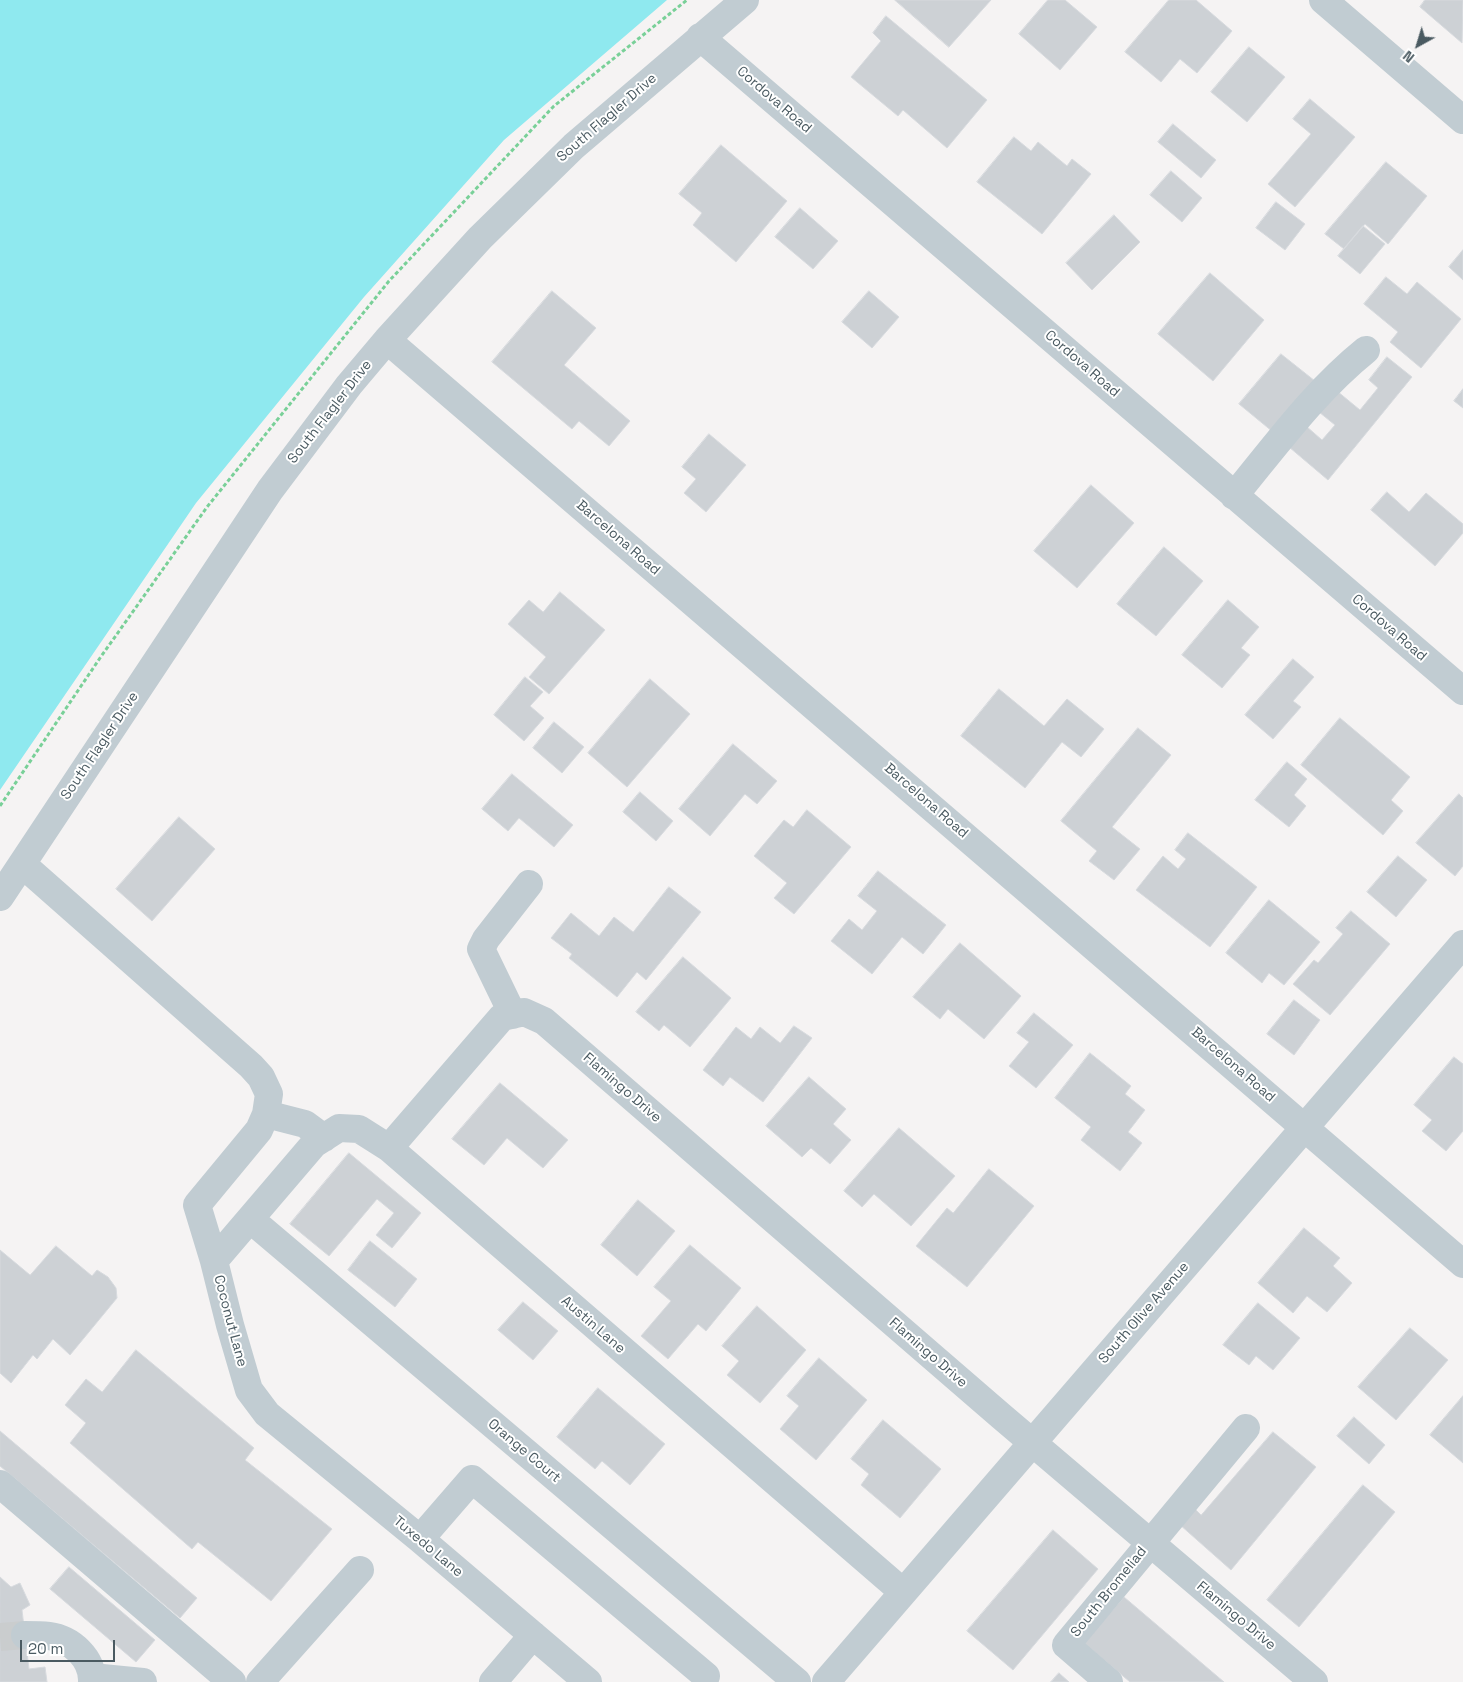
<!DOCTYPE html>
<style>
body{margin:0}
#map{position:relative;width:1463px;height:1682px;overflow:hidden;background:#f5f3f3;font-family:"Space Grotesk",sans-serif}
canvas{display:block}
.north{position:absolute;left:1393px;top:20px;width:50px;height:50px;-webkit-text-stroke:4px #fff;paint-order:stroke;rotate:219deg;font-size:14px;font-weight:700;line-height:20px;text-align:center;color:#4a5a61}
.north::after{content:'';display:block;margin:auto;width:18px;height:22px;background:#4a5a61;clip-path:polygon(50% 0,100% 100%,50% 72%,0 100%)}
.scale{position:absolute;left:20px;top:1640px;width:95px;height:22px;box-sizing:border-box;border:2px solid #4a5a61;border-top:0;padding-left:6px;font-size:15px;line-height:18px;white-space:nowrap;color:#4a5a61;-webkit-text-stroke:4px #fff;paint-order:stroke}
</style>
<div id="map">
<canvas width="1463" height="1682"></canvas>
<div class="north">N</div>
<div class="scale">20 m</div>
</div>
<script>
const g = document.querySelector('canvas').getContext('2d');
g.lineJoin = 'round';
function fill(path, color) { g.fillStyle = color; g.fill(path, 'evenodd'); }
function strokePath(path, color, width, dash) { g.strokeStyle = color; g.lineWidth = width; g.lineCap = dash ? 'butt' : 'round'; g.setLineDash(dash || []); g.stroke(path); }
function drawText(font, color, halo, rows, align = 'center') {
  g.font = font + ' "Space Grotesk",sans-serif'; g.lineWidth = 4; g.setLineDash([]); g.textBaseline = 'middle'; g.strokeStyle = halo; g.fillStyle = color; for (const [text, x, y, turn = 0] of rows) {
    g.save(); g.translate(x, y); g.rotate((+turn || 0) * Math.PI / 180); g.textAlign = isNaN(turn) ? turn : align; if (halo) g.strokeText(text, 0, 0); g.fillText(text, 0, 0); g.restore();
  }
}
const water = new Path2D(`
 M0,0h667l-163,140 -140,157 -168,206 -196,287z`);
const building = new Path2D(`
 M895,0h96l-42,47z
 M1048,0h17l32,27 -37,43 -41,-36z
 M1169,0h27l36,31 -35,42 -17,-14 -19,23 -36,-30z
 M1425,0h38l-1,43 -42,-36z
 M886,16l101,84 -40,48 -44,-38 -5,6 -47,-39 30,-36 -8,-8z
 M1249,47l36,30 -38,45 -36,-30z
 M1310,99l45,38 -60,70 -27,-23 43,-50 -18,-15z
 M1173,124l43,36 -15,18 -43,-36z
 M1014,137l17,14 7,-9 29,24 5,-7 19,15 -49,60 -65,-52z
 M721,145l66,56 -51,61 -43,-37 9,-12 -23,-19z
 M1386,162l41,34 -39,48 -23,-20 -21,25 -19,-15z
 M1171,171l31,27 -20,24 -32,-27z
 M1276,202l29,22 -20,26 -29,-22z
 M800,208l38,33 -25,28 -38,-32z
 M1114,215l26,27 -48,48 -26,-27z
 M1363,226l22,18 -25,30 -22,-18z
 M1463,250v30l-14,-13z
 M1210,273l54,47 -51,61 -55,-47z
 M1386,277l21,17 10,-12 44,37 -40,49 -31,-26 8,-10 -34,-28z
 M552,291l44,37 -32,37 66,56 -21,25 -30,-25 -7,8 -80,-67z
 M869,291l30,26 -27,31 -30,-26z
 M1281,354l34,27 -42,51 -34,-28z
 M1387,357l25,20 -84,103 -39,-33 17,-21 16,14 13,-15 -16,-13 18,-21 23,19 18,-22 -9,-8z
 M1463,389v19l-9,-7z
 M709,434l37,31 -40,47 -22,-19 12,-14 -14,-12z
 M1091,485l43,38 -57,65 -43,-37z
 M1387,492l22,20 17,-19 37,31v9l-28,33 -64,-56z
 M1164,547l39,34 -47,55 -39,-32z
 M560,592l45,38 -56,64 -20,-17 17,-20 -38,-33 21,-24 14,12z
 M1228,600l31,27 -18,21 9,7 -28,33 -40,-33z
 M1293,659l21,18 -21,24 8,6 -28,32 -28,-24z
 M525,677l18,15 -13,14 14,12 -20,23 -30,-26z
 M650,679l40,35 -63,73 -39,-34z
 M999,689l45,37 23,-27 37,30 -23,28 -19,-15 -37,46 -64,-52z
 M1340,718l70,59 -19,23 12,11 -20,24 -82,-70z
 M554,722l30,25 -22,26 -29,-25z
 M1138,728l33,27 -59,72 28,22 -26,31 -25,-19 8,-10 -36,-30z
 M733,744l44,37 -20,23 -12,-10 -35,42 -31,-27z
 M1287,762l20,17 -13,16 12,11 -17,21 -34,-27z
 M512,774l61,51 -19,22 -35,-29 -11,13 -26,-22z
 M640,792l33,29 -17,20 -33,-29z
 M1459,794l4,4v68l-8,10 -39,-33z
 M807,810l44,37 -57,67 -20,-16 13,-15 -33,-27 30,-36 9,7z
 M179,817l36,32 -63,72 -36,-32z
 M1188,833l69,54 -47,60 -74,-57 27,-34 15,13 8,-10 -11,-9z
 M1398,856l29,24 -31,37 -29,-25z
 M878,871l68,54 -23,29 -21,-17 -30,37 -41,-33 18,-22 13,11 15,-19 -19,-15z
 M669,887l32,25 -55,68 -9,-8 -20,25 -48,-39 3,-4 -21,-16 20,-25 28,23 15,-19 19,15z
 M1269,900l51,42 -36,43 -15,-12 -7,10 -36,-30z
 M1351,911l39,33 -60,71 -37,-31 21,-24 4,3 25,-29 -7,-6z
 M960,943l61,53 -37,43 -36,-30 -8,10 -27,-22z
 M683,957l48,41 -41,49 -26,-22 -5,6 -23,-19z
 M1294,1000l26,20 -26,35 -27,-21z
 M1034,1013l39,32 -37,43 -27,-22 20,-24 -12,-9z
 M794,1026l18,12 -49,64 -33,-25 -7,9 -20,-16 33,-43 15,12 9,-12 20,16z
 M1090,1053l41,33 -6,8 20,16 -17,22 14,11 -22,28 -39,-31 10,-13 -36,-29z
 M1454,1057l9,7v67l-17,20 -24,-20 10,-11 -18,-15z
 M809,1077l37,32 -13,15 18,16 -21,24 -19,-16 -9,9 -36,-31z
 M500,1083l68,57 -25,28 -36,-30 -23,27 -32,-26z
 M899,1128l56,48 -44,50 -37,-32 -12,13 -18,-16z
 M349,1153l72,60 -29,35 -16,-13 18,-22 -17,-14 -48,57 -39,-32z
 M989,1169l45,37 -67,81 -51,-41 31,-38 6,5z
 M638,1200l37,31 -38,45 -36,-31z
 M1304,1228l36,30 -7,8 19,17 -25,29 -20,-16 -14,17 -35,-30z
 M370,1241l47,38 -22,28 -47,-37z
 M690,1245l51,43 -35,43 -8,-7 -30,35 -27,-23 30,-35 -17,-14z
 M56,1246l36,30 5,-6 11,7 8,11 1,10 -47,57 -17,-16 -16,20 -4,-4 -22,28 -11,-10v-123l30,25z
 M523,1302l35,29 -25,29 -35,-30z
 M1258,1303l42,35 -27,32 -17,-14 -7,9 -26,-20z
 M757,1306l49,44 -46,53 -33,-28 12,-14 -17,-15z
 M1410,1328l38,32 -52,60 -38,-33z
 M136,1350l118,98 -9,12 87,69 -61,72 -73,-59 -6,7 -122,-106 16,-20 -21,-18 21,-26 16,13z
 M819,1358l48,42 -51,60 -36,-31 19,-23 -12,-10z
 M598,1388l67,56 -35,41 -28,-24 -7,8 -38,-32z
 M1463,1396v67l-33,-28z
 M1354,1417l31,28 -16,19 -32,-28z
 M883,1420l58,49 -41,49 -39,-33 8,-11 -18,-15z
 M0,1431l197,167 -17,20 -180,-152z
 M1273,1432l43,35 -85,103 -52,-46 15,-16 7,7z
 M1363,1485l32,27 -96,115 -32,-27z
 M1053,1530l45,39 -85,101 -46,-39z
 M69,1567l86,73 -19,22 -86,-73z
 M0,1577l11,10 9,-4 10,22 -8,5 7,59 16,-2 2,15h-47z
 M1124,1597l100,85h-94l-46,-39z
 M1059,1673l10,9h-18z`);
const minorTunnel = new Path2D(`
 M0,1637l25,-2`);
const path = new Path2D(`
 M0,806l100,-148 107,-151 182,-226 165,-175 133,-106`);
const minor = new Path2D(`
 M1323,0l140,120
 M700,37l763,654
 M387,340l1076,924
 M1234,496c42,-51 81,-105 132,-146
 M22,864l229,202 10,11 8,17 -3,20 -7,16 -62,75 17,56
 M0,897l270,-407 79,-105 38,-45 93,-102 94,-92 171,-146
 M513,1015l-32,-66 5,-10 43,-55
 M266,1114l39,10 19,14
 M389,1148l113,-131 22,-5 20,9 457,395 313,266
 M250,1219l547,463
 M0,1484l232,198
 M420,1539l52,-60 234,197
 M25,1635c8,0 16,0 24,1 23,3 44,23 43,46
 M92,1677l51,5
 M260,1682l100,-112
 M493,1682l40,-47
 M588,1682l-168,-143 -153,-125 -18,-24 -19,-65 -16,-64 100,-117 25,-16 20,1 30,19 514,444
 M826,1682l637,-738
 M1109,1682l-43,-37 180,-217`);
const streetNames = [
 ["Cordova Road",774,100,41],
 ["South Flagler Drive",607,118,-41],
 ["Cordova Road",1082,364,41],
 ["South Flagler Drive",330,412,-52],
 ["Barcelona Road",618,538,41],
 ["Cordova Road",1389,628,41],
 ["South Flagler Drive",100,746,-56],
 ["Barcelona Road",926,801,41],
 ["Barcelona Road",1233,1065,41],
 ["Flamingo Drive",622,1088,41],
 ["South Olive Avenue",1144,1313,-49],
 ["Coconut Lane",230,1321,75],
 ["Austin Lane",593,1325,41],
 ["Flamingo Drive",928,1353,41],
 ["Orange Court",524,1451,40],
 ["Tuxedo Lane",428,1547,40],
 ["South Bromeliad",1109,1592,-51],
 ["Flamingo Drive",1236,1616,40]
];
fill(water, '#8fe9ef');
fill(building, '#cdd1d5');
strokePath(building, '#d7dade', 1);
strokePath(minorTunnel, '#cacdce', 28, [28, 14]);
strokePath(path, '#79d098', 3, [4, 2.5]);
strokePath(minor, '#c1ccd2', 28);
drawText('14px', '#4a5a61', '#fff', streetNames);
</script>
